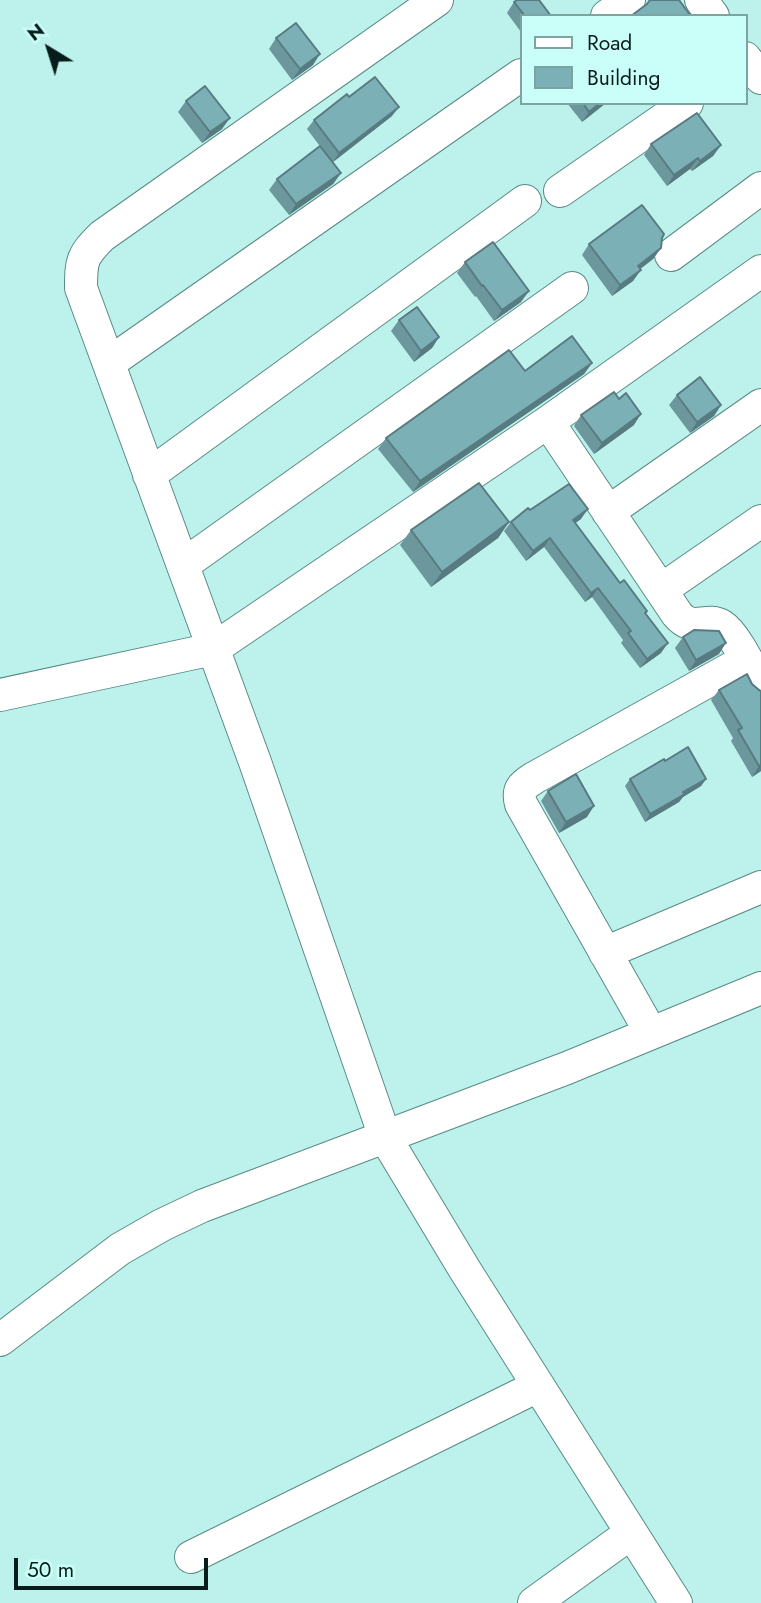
<!DOCTYPE html>
<style>
body{margin:0}
#map{position:relative;width:761px;height:1603px;overflow:hidden;background:#bcf2eb;font-family:Jost,sans-serif}
canvas{display:block}
.legend{position:absolute;left:520px;top:14px;width:228px;height:91px;box-sizing:border-box;background:#c9fff8;border:2px solid #7ca5a0;margin:0;padding:9px 12px;list-style:none;font-size:21px;color:#081d1b}
.legend li{display:flex;align-items:center;gap:14px;height:35px}
.legend b{width:35px;border:2px solid #7ca5a0}
.north{position:absolute;left:14px;top:14px;width:70px;height:70px;-webkit-text-stroke:5px #c9fff8;paint-order:stroke;rotate:322deg;font-size:19px;font-weight:700;line-height:28px;text-align:center;color:#081d1b}
.north::after{content:'';display:block;margin:auto;width:24px;height:32px;background:#081d1b;clip-path:polygon(50% 0,100% 100%,50% 72%,0 100%)}
.scale{position:absolute;left:14px;top:1558px;width:194px;height:32px;box-sizing:border-box;border:4px solid #081d1b;border-top:0;padding-left:9px;font-size:21px;line-height:24px;white-space:nowrap;color:#081d1b;-webkit-text-stroke:5px #c9fff8;paint-order:stroke}
</style>
<div id="map">
<canvas width="761" height="1603"></canvas>
<ul class="legend">
<li><b style="height:9px;background:#fff"></b>Road</li>
<li><b style="height:19px;background:#7cb0b7"></b>Building</li>
</ul>
<div class="north">N</div>
<div class="scale">50 m</div>
</div>
<script>
const g = document.querySelector('canvas').getContext('2d');
g.lineJoin = 'round';
function strokePath(path, color, width, dash) { g.strokeStyle = color; g.lineWidth = width; g.lineCap = dash ? 'butt' : 'round'; g.setLineDash(dash || []); g.stroke(path); }
function fill(path, color) { g.fillStyle = color; g.fill(path, 'evenodd'); }
const street = new Path2D(`
 M437,0l-335,236c-20,20 -21,24 -21,52l174,474 130,375 80,133 211,333
 M701,0l12,16
 M607,16l22,-16
 M745,58l16,20
 M560,191l127,-88
 M671,255l90,-67
 M109,363l412,-288
 M548,422l129,192c17,20 28,2 45,12 13,8 31,46 39,60
 M149,475l376,-274
 M608,512l153,-107
 M183,565l389,-277
 M661,590l100,-69
 M0,695l213,-46 335,-227 213,-151
 M605,953l156,-66
 M651,1033l-130,-229c-4,-15 1,-18 13,-26l212,-118
 M0,1340l120,-91 42,-24 40,-19 365,-138 194,-80
 M191,1557l347,-171
 M534,1603l97,-70`);
const wall = new Path2D(`
 M514,2l37,14h-30v16l-14,-19z
 M276,38l37,27 -21,15 -23,-31z
 M349,97l43,19 -59,46 8,11 -8,11 -44,31 -20,-25 8,-11 45,-30 -15,-20 7,-9z
 M186,101l36,28 -20,14 -24,-31z
 M567,103h39l-24,19z
 M651,144l70,1 -8,11 -21,15 -2,-2 -23,17 -23,-31z
 M589,244l72,4 -8,11 -13,10 -7,12 -21,15 -30,-41z
 M465,262l56,40 -27,19 -18,-25 -1,1 -18,-24z
 M399,320l40,17 -7,11 -18,14 -23,-31z
 M592,363l-8,11 -171,118 -35,-43 8,-11 139,-67z
 M677,395l44,10 -7,11 -24,17 -21,-28z
 M581,415l53,10 -40,29 -20,-28z
 M530,510l51,9 -6,4 45,60 27,28 -1,3 15,39 -21,15 -19,-25 2,-3 -31,-43 -7,5 -41,-55 -18,14 -22,-30 7,-9z
 M509,522l-11,16 -67,49 -31,-42 11,-15z
 M683,637l36,17 -30,17 -14,-23z
 M747,674l14,97 -9,6 -21,-36 2,-3 -22,-38 8,-10z
 M665,761l41,18 -5,7 -18,11 -4,5 -34,20 -20,-36 5,-7z
 M548,791l39,26 -28,16 -18,-32z`);
const shadedWall = new Path2D(`
 M320,54l-7,11 -21,15 8,-11z
 M600,103h6l-24,19 7,-10z
 M399,107l-7,9 -59,46 6,-9z
 M230,118l-8,11 -20,14 8,-11z
 M721,145l-8,11 -21,15 8,-10z
 M698,158l-8,11 -23,17 7,-11z
 M341,173l-8,11 -44,31 7,-11z
 M661,248l-8,11 -23,18 8,-11z
 M641,270l-8,11 -21,15 8,-11z
 M529,291l-8,11 -27,19 8,-11z
 M439,337l-7,11 -18,14 7,-11z
 M592,363l-8,11 -171,118 7,-11z
 M721,405l-7,11 -24,17 7,-11z
 M641,414l-7,11 -40,29 8,-11z
 M588,509l-7,10 -15,11 7,-10z
 M509,522l-11,16 -67,49 11,-15z
 M550,538l-6,9 -18,14 7,-10z
 M598,588l-6,9 -7,5 6,-9z
 M668,643l-7,10 -21,15 7,-9z
 M726,643l-7,11 -30,17 7,-11z
 M761,765v6l-9,6 7,-11z
 M706,779l-5,7 -18,11 -4,5 -34,20 5,-8z
 M594,806l-7,11 -28,16 7,-11z`);
const building = new Path2D(`
 M517,0h22l12,16h-26l-11,-14z
 M650,0h29l11,15 -2,1h-57l16,-12z
 M296,23l24,31 -20,15 -24,-31z
 M375,77l24,30 -60,46 -25,-33 33,-26 2,3z
 M205,86l25,32 -20,14 -24,-31z
 M583,103h17l-11,9z
 M697,113l24,32 -21,16 -2,-3 -24,17 -23,-31z
 M320,146l21,27 -45,31 -19,-25z
 M642,205l22,29 -2,4 -1,10 -23,18 3,4 -21,15 -31,-41z
 M493,242l36,49 -27,19 -19,-25 -1,1 -17,-24z
 M417,307l22,30 -18,14 -22,-31z
 M572,336l20,27 -172,118 -34,-43 123,-88 16,21z
 M700,377l21,28 -24,17 -20,-27z
 M614,392l5,7 7,-6 15,21 -39,29 -21,-28z
 M479,483l30,39 -67,50 -31,-42z
 M569,484l19,25 -15,11 47,63 4,-3 23,31 -2,2 23,30 -21,16 -19,-26 3,-2 -33,-43 -7,5 -41,-55 -17,13 -22,-29 17,-14 2,2z
 M694,630l25,1 7,12 -30,17 -13,-23z
 M747,674l5,10 7,6 2,1v74l-2,1 -21,-36 4,-2 -23,-38z
 M688,747l18,32 -23,13 2,2 -35,20 -20,-35 34,-20 1,2z
 M576,774l18,32 -28,16 -18,-31z`);
strokePath(street, '#588b85', 34);
strokePath(street, '#fff', 32);
fill(wall, '#6b979d');
fill(shadedWall, '#577b80');
fill(building, '#7cb0b7');
strokePath(building, '#577b80', 2);
</script>
